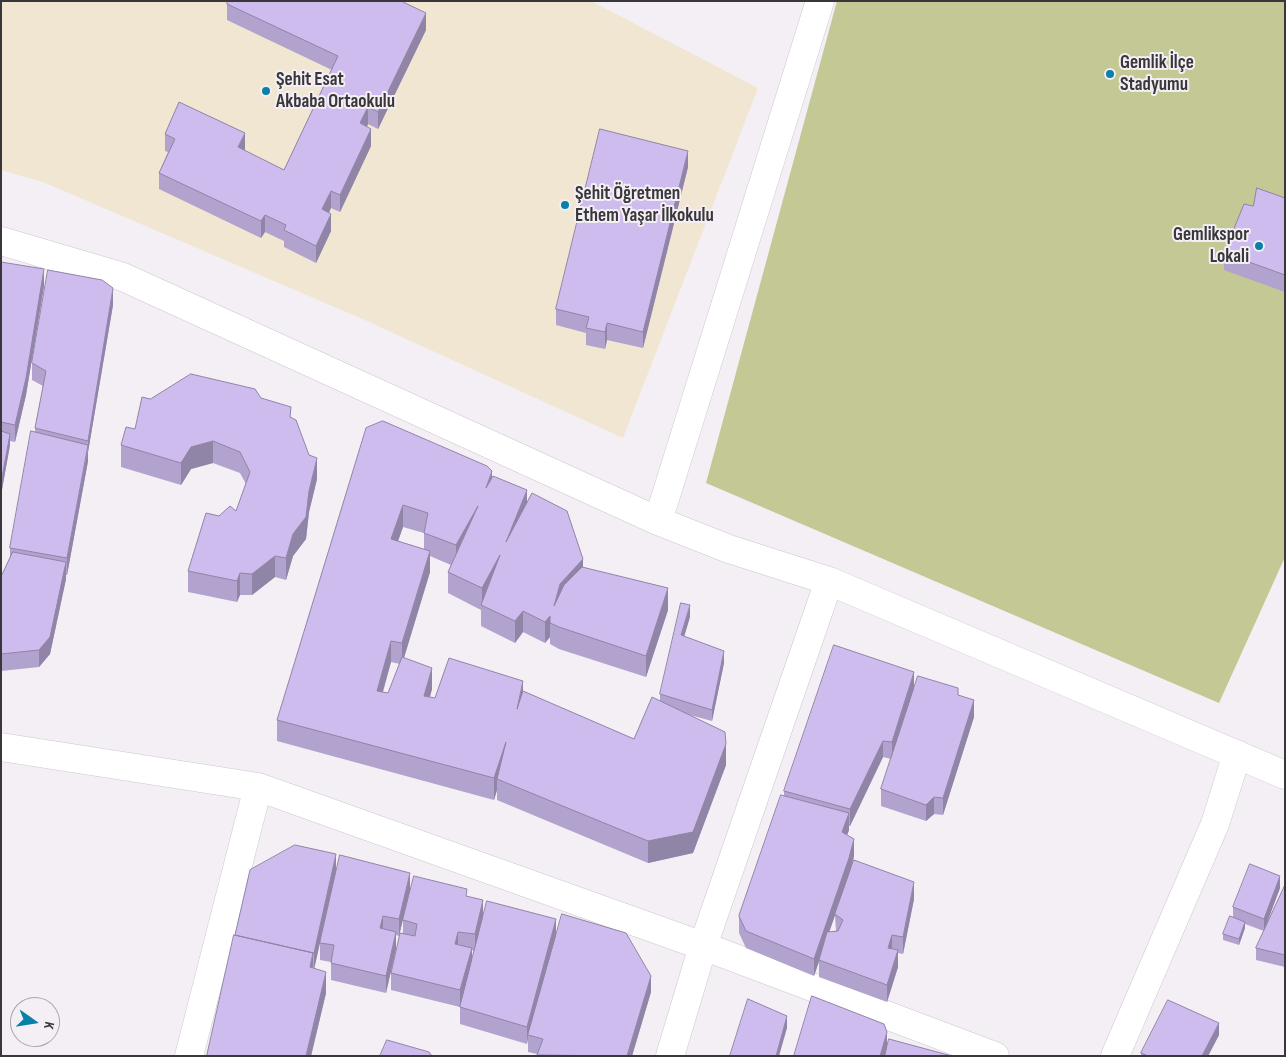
<!DOCTYPE html>
<meta charset="utf-8">
<style>
body{margin:0}
#map{position:relative;width:1286px;height:1057px;overflow:hidden;background:#f3eff5;font-family:"Sofia Sans Condensed",sans-serif}
canvas{display:block}
.frame{position:absolute;inset:0;border:2px solid #39373a;pointer-events:none}
.north{position:absolute;left:10px;top:997px;width:50px;height:50px;box-sizing:border-box;background:#f3eff5;border:1px solid #a9a5aa;border-radius:50%;rotate:103deg;font-size:14px;font-weight:700;line-height:20px;text-align:center;color:#39373a}
.north::after{content:'';display:block;margin:auto;width:18px;height:22px;background:#0980a7;clip-path:polygon(50% 0,100% 100%,50% 72%,0 100%)}
</style>
<div id="map">
<canvas width="1286" height="1057"></canvas>
<div class="frame"></div>
<div class="north">K</div>
</div>
<script>
const g = document.querySelector('canvas').getContext('2d');
g.lineJoin = 'round';
function fill(path, color) { g.fillStyle = color; g.fill(path, 'evenodd'); }
function strokePath(path, color, width, dash) { g.strokeStyle = color; g.lineWidth = width; g.lineCap = dash ? 'butt' : 'round'; g.setLineDash(dash || []); g.stroke(path); }
function drawText(font, color, halo, rows, align = 'center') {
  g.font = font + ' "Sofia Sans Condensed",sans-serif'; g.lineWidth = 4; g.setLineDash([]); g.textBaseline = 'middle'; g.strokeStyle = halo; g.fillStyle = color; for (const [text, x, y, turn = 0] of rows) {
    g.save(); g.translate(x, y); g.rotate((+turn || 0) * Math.PI / 180); g.textAlign = isNaN(turn) ? turn : align; if (halo) g.strokeText(text, 0, 0); g.fillText(text, 0, 0); g.restore();
  }
}
const education = new Path2D(`
 M1,1h590l167,87 -135,350 -256,-117 -324,-139 -42,-12z`);
const green = new Path2D(`
 M837,1h448v556l-66,146 -513,-220z`);
const street = new Path2D(`
 M1,241l122,36 535,244
 M829,581l456,194
 M1,747l257,40 445,159 126,-365 -100,-32 -71,-28 162,-520
 M189,1056l69,-269
 M670,1056l33,-110 292,110
 M1115,1056l100,-232 22,-70`);
const wall = new Path2D(`
 M227,4l199,26 -48,99 -10,-5 -1,3 4,19 -31,66 -9,-4 -2,5 2,18 -15,32 -32,-16v-6l-19,-9 -4,6 -102,-49v-16l9,-21 -3,-1v-17l80,16 -1,1 40,19 48,-100 -105,-50z
 M688,167l-45,181 -36,-8 -2,9 -19,-4v-12l-30,-8v-16z
 M1285,198v94l-61,-22v-17l29,-47z
 M1,262l43,24 -18,109 -11,47 -5,-1v4l-9,50z
 M113,305l-25,147v9l-21,114h-1v4l-16,75 -11,13 -38,4v-94l9,-19v-10l25,-116v-4l8,-42 -11,-6v-17z
 M261,398l30,19 26,62 -8,33 -3,27 -13,17 -7,24 -11,-3 -23,18h-12l-3,7 -49,-10v-21l31,-55 17,-5 10,-27 -6,-11 -27,-10 -22,6 -10,16 -60,-18v-22l14,-16 15,-30z
 M383,421l109,57 35,25 56,64 85,43 -22,67 -87,-28 -9,-5v-7l-5,6 -22,-11 -8,11 -34,-17v-16l-33,-17v-21l3,-7 -21,-9v16l-26,86 28,31 -2,8 5,1 88,-6 111,47 26,-38v-7l30,-77 -6,19 40,27 -12,58 -26,-7 40,51 -33,88 -45,10 -151,-63v-10l-3,10 -217,-59v-21zM403,527l21,6v16l-26,-8zM391,662l9,2 -12,29 -5,-1z
 M914,688l44,7 16,22 -31,98 -9,-1 -8,7 -45,-15v-17l10,-30 -8,-2 -33,69h-1v4l-2,5 7,21 -3,13 63,30 -11,55 -5,-1v14l-11,35 -68,-25v-16l-5,15 -68,-28 -7,-15v-17l45,-120v-5zM835,915l1,16 -7,1z
 M336,871l-22,97 12,25 -15,63h-104l28,-121z
 M1285,885v82l-29,-7v-12l8,-17 -19,-7v4l-6,17 -16,-5v-6l10,-17v-10l47,-19 -16,42z
 M410,890l-11,46 -3,-1v14l-10,44 -55,-13v-18l-11,-2v-17z
 M467,896l16,21 73,19 95,56 -19,64h-95v-2l-9,-2v-13l-1,5 -67,-20v-17l4,-14 -4,14 -69,-17v-17l12,-39v-14zM472,950l2,1 -2,11z
 M1219,1035l-11,21h-67v-3z`);
const shadedWall = new Path2D(`
 M426,13v17l-48,99v-17z
 M368,107v17l-8,16v-17z
 M371,129v17l-31,66v-17z
 M245,133v17l-7,14v-17z
 M688,151v16l-45,181v-16z
 M331,191v17l-9,18v-17z
 M331,214v17l-15,32v-17z
 M265,215v17l-4,6v-17z
 M44,269v17l-18,109 -11,47v-17z
 M113,288v17l-25,147v9l-21,114v-17l21,-109v-8z
 M607,323v17l-2,9v-17z
 M10,434v11l-9,50v-12z
 M213,441v22l-22,6 -10,16v-22l10,-16z
 M317,458v21l-8,33 -3,27 -13,17 -7,24v-22l7,-24 16,-43z
 M492,471v21l-6,-4z
 M527,490v21l-21,31z
 M403,505v22l-12,34v-22z
 M478,506l-22,60v-21z
 M430,551v21l-28,92v-21z
 M500,555l-18,50v-17z
 M275,556v21l-23,18v-21z
 M583,559v22l-29,25 6,-22z
 M66,562v17l-16,75 -11,13v-17z
 M240,573v22l-3,7v-21z
 M668,588v22l-22,67v-21z
 M690,605v12l-9,30v-12z
 M523,611v21l-8,11v-22z
 M550,616v21l-5,6v-21z
 M391,641v21l-14,50v-21z
 M724,651v12l-12,58v-11z
 M432,668v21l-8,28v-21z
 M914,672v17l-22,70v-17z
 M523,681v22l-6,6z
 M974,700v17l-31,98v-17z
 M883,741v16l-33,69v-17z
 M506,742l-9,37v11l-3,10v-22z
 M726,744v21l-33,88 -45,10v-22z
 M934,797v17l-8,7v-16z
 M849,813v17l-7,19v-17z
 M854,839v17l-5,19 -35,101v-17z
 M336,854v17l-22,99v-17z
 M410,873v17l-11,46v-17z
 M1280,876v12l-16,43v-12z
 M914,882v17l-11,55v-17z
 M483,900v17l-8,34v-17z
 M383,916v16l-3,-4z
 M556,919v17l-28,99 -1,9v-17z
 M1245,922v6l-6,17v-6z
 M396,932v17l-10,44v-17z
 M458,932v17l-3,-5z
 M892,935v17l-4,-4z
 M472,948v17l-12,42v-17z
 M898,950v17l-11,35v-17z
 M313,953v21l-3,-7z
 M326,972v21l-15,63h-5z
 M651,976v16l-19,64h-5z
 M787,1016v12l-8,28h-3z
 M1219,1023v12l-11,21h-6z
 M887,1032v17l-2,7h-5z`);
const building = new Path2D(`
 M228,1h173l25,12 -48,99 -10,-5 -8,16 11,6 -31,66 -9,-4 -9,18 9,5 -15,32 -32,-16 2,-5 -21,-10 -4,6 -102,-48 16,-34 -10,-5 14,-32 66,31 -7,14 46,23 54,-114 -111,-52z
 M600,129l88,22 -45,181 -36,-9 -2,9 -19,-4 3,-11 -33,-8z
 M1257,188l28,10v77l-61,-22 20,-49 9,2z
 M1,262l43,7 -18,109 -11,47 -14,-3z
 M48,270l54,10 11,8 -25,153 -53,-13 11,-57 -14,-8z
 M191,374l64,15 6,9 30,9 -1,10 6,3 13,35 8,3 -8,33 -3,26 -13,17 -7,24 -11,-2 -23,18 -12,-1 -3,8 -49,-10 18,-58 13,3 11,-10 6,5 14,-39 -10,-20 -27,-11 -22,6 -10,16 -60,-18 5,-18 9,2 7,-32 8,2z
 M383,421l104,45 5,5 -6,17 7,-12 34,14 -21,52 26,-49 35,18 16,48 -23,25 -6,22 10,-21 18,-18 86,21 -22,68 -87,-29 -9,-4v-7l-5,6 -22,-11 -8,10 -34,-16 19,-50 -18,33 -34,-16 30,-66 -22,39 -32,-12 4,-20 -25,-8 -12,34 39,12 -28,92 -11,-2 -14,50 11,2 14,-36 30,11 -8,28 11,2 14,-40 74,23 -6,28 6,-18 111,48 18,-42 73,35 1,12 -33,88 -45,9 -151,-62 9,-37 -12,36 -217,-58 89,-292z
 M1,431l9,3 -9,49z
 M31,431l57,14 -21,113 -57,-10z
 M13,552l53,10 -16,75 -11,13 -38,4v-77z
 M681,603l9,2 -9,30 43,16 -12,59 -52,-16z
 M834,645l80,27 -22,70 -9,-1 -33,68 -66,-18z
 M918,676l40,12v7l16,5 -31,98 -9,-1 -8,8 -45,-16z
 M781,795l68,18 -7,19 12,7 -5,19 -35,101 -68,-28 -7,-15z
 M295,845l41,9 -22,99 -79,-18 15,-65z
 M340,855l70,18 -11,46 -16,-3 -3,12 16,4 -10,44 -55,-13 3,-18 -14,-2z
 M854,860l60,22 -11,55 -11,-2 -4,13 10,2 -11,35 -68,-25 8,-28 11,-1 5,-11 -8,-6z
 M1250,864l30,12 -16,43 -31,-12z
 M414,876l53,13 -1,7 17,4 -8,34 -17,-2 -3,12 17,4 -12,42 -69,-17 9,-40 15,3 2,-12 -14,-4z
 M1285,885v70l-29,-7z
 M487,901l69,18 -29,108 -67,-20z
 M562,914l64,19 25,43 -24,80 -90,-1 6,-16 -15,-4z
 M1230,916l15,6 -6,17 -16,-5z
 M234,935l79,18 -3,14 16,5 -20,84h-99z
 M812,996l72,28 3,8 -7,24h-86z
 M748,999l39,17 -11,40h-46z
 M1168,1000l51,23 -17,33h-54l-7,-3z
 M889,1039l63,17h-67z
 M387,1040l42,12 3,4h-52z`);
const markers = [
 [1110,74,5,"#0980a7"],
 [266,91,5,"#0980a7"],
 [565,205,5,"#0980a7"],
 [1259,246,5,"#0980a7"]
];
const poiNames = [
 ["Gemlik İlçe",1120,63],
 ["Stadyumu",1120,85],
 ["Şehit Esat",276,80],
 ["Akbaba Ortaokulu",276,102],
 ["Şehit Öğretmen",575,194],
 ["Ethem Yaşar İlkokulu",575,216],
 ["Gemlikspor",1249,235,"right"],
 ["Lokali",1249,257,"right"]
];
fill(education, '#f0e6d1');
fill(green, '#c3c895');
strokePath(street, '#ccc7ce', 29);
strokePath(street, '#fff', 28);
fill(wall, '#b1a2ce');
fill(shadedWall, '#9084a7');
fill(building, '#cebcef');
strokePath(building, '#9084a7', 1);
for (const [x, y, r, color] of markers) { const dot = new Path2D(); dot.arc(x, y, r, 0, 2 * Math.PI); g.fillStyle = color; g.fill(dot); strokePath(dot, '#f3eff5', 2); }
drawText('bold 19px', '#39373a', '#f3eff5', poiNames, 'left');
</script>
